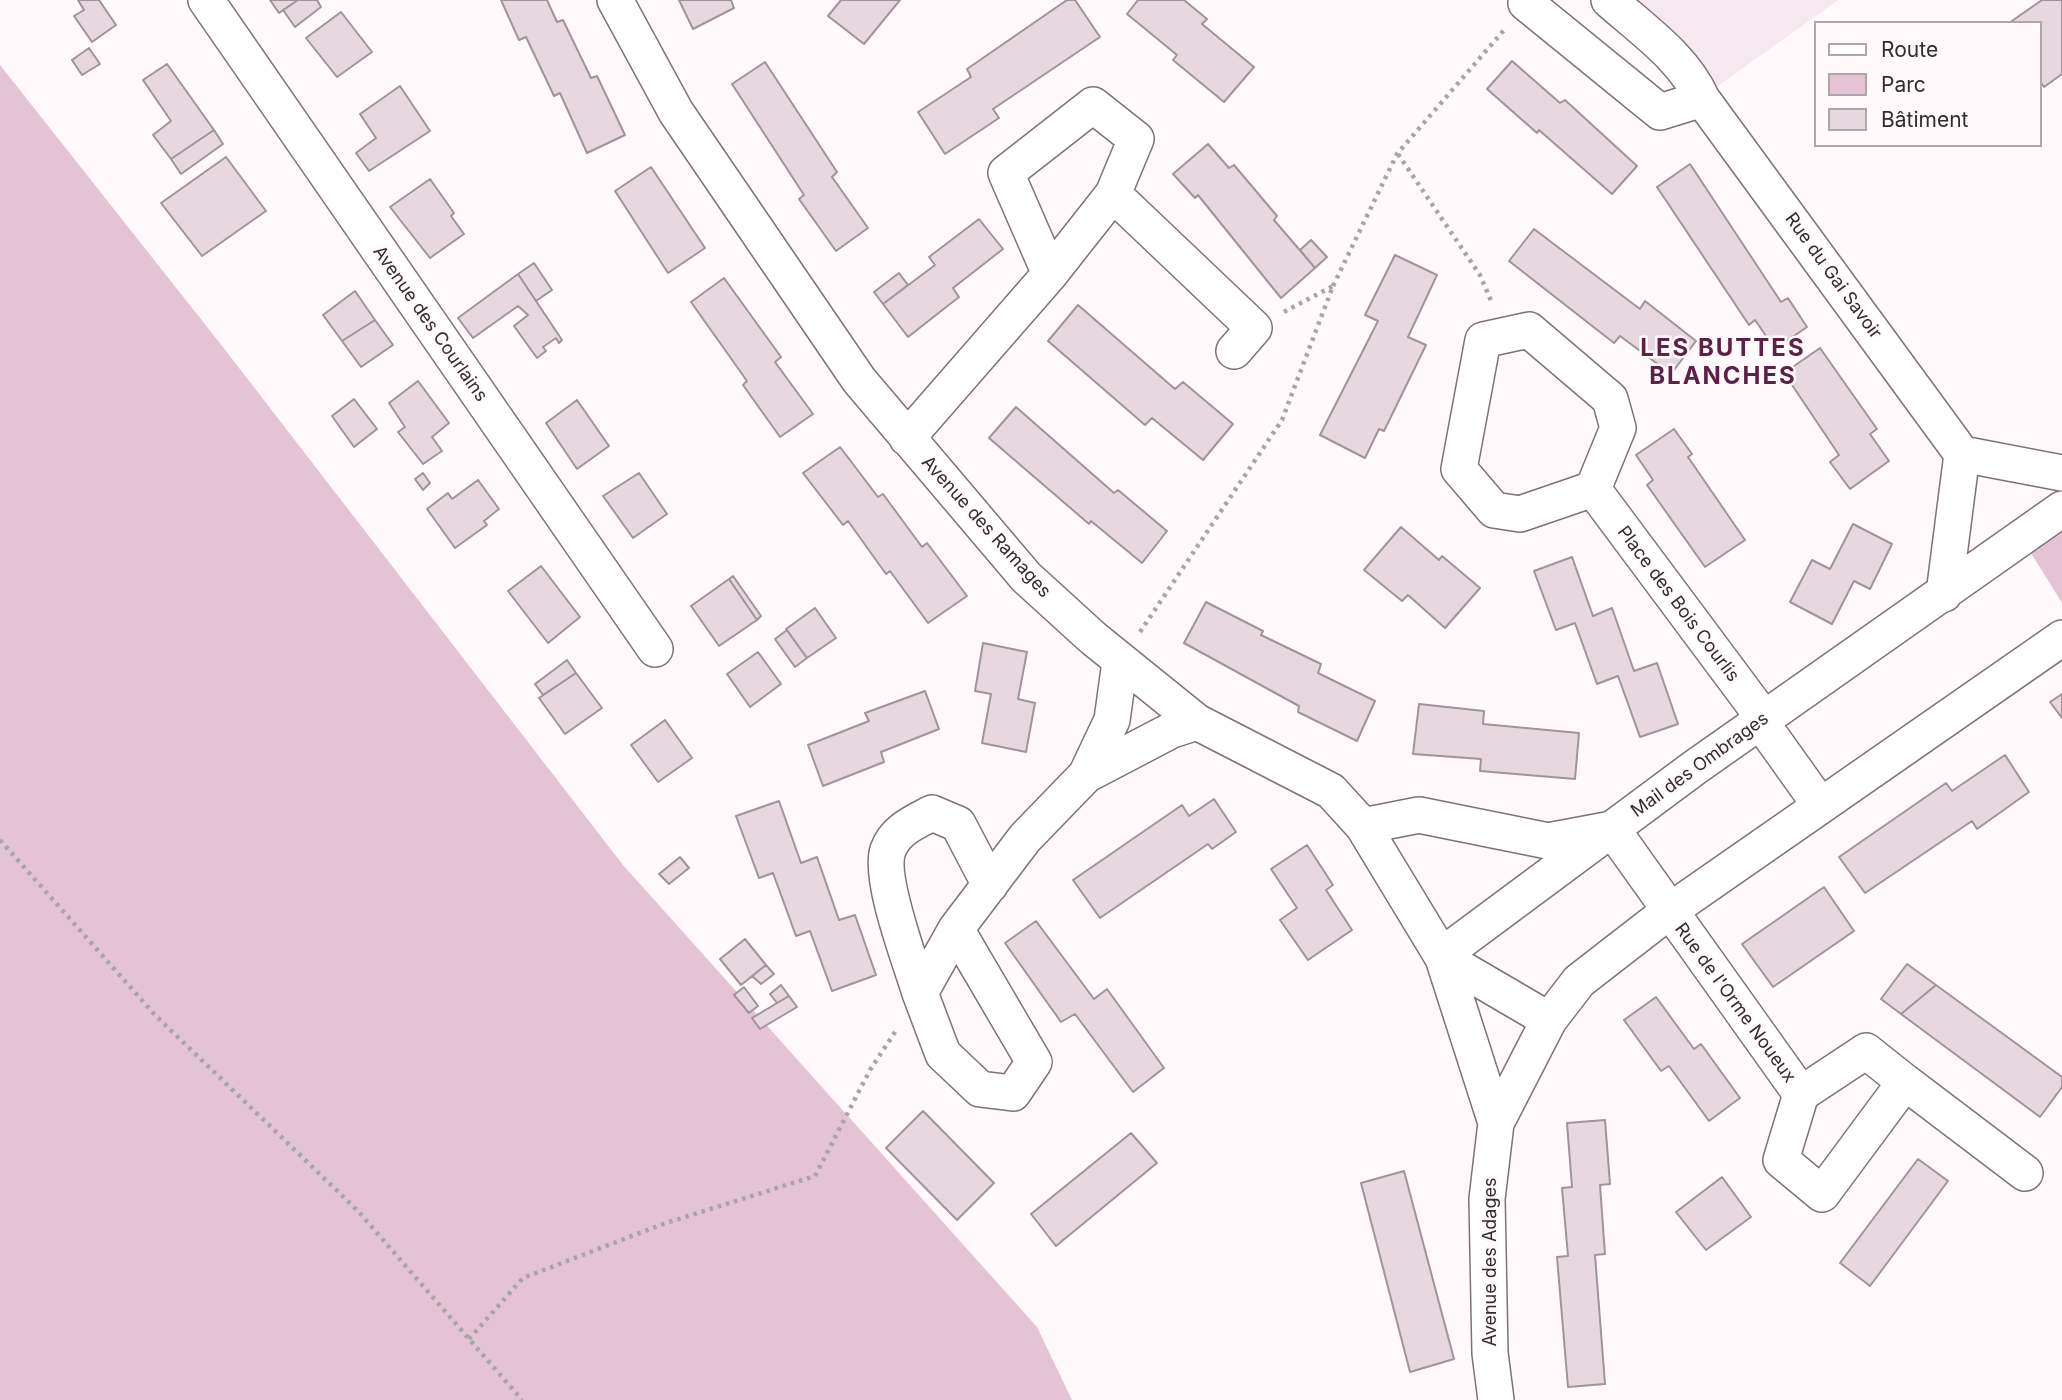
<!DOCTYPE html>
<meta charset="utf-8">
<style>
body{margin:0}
#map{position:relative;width:2062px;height:1400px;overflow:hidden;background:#fff9fc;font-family:Inter,sans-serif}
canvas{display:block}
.legend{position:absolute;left:1814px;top:21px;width:228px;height:126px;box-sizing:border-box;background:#fff9fc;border:2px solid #ada7aa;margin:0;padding:9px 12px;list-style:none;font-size:21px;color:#312c2e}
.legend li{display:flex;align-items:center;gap:14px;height:35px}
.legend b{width:35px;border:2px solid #ada7aa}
</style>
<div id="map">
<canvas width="2062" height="1400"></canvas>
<ul class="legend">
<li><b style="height:9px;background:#fff"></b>Route</li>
<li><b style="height:19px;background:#e4c4d4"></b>Parc</li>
<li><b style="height:19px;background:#e6d8de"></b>Bâtiment</li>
</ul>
</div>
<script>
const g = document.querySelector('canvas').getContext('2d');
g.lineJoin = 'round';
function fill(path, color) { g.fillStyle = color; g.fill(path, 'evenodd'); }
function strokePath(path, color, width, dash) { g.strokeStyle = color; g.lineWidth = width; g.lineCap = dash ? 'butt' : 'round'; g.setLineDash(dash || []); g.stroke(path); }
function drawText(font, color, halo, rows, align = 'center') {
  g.font = font + ' Inter,sans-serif'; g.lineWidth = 5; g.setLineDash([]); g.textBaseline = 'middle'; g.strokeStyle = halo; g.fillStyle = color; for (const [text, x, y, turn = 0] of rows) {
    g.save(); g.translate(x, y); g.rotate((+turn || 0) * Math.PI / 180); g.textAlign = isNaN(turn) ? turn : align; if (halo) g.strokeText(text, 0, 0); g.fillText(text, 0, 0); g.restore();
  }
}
const built = new Path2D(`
 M1624,0h214l-123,88z`);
const green = new Path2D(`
 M0,65l219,277 404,523 414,462 35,73h-1072z
 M2062,527v76l-33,-53z`);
const building = new Path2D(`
 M78,0h21l17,25 -24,17 -18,-26 10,-6z
 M270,0h28l-19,13z
 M298,0h19l4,7 -26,20 -12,-17z
 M501,0h46l10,22 6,-2 28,58 6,-2 28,59 -38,18 -27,-60 -6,3 -28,-59 -7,3z
 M679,0h52l3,8 -41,21z
 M841,0h59l-36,44 -36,-28z
 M1067,0h8l25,37 -107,72 6,9 -54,36 -27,-42 53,-35 -4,-8z
 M1138,0h46l23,19 -5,5 52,43 -30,35 -51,-42 4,-5 -50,-41z
 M2042,0h20v74l-18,13 -5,-7v-57h-30z
 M341,12l31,40 -35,25 -31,-39z
 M89,48l11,16 -18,11 -10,-15z
 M1512,61l48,42 5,-3 72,66 -25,28 -73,-64 -2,3 -50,-44z
 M765,62l72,110 -5,5 36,51 -32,23 -37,-52 5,-4 -72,-111z
 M167,64l47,66 -43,29 -18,-24 18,-14 -28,-41z
 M400,86l30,45 -61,40 -13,-18 20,-15 -16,-24z
 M214,130l9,14 -42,30 -10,-15z
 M1208,144l21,24 5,-3 43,51 -3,4 41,48 -34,30 -83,-103 -3,3 -22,-24z
 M226,157l40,54 -64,45 -41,-53z
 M1690,164l91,138 7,-4 19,29 -32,22 -20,-29 -6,5 -92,-138z
 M651,167l54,81 -37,25 -53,-82z
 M430,179l24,34 -3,3 13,18 -34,24 -40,-51z
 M979,219l24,30 -50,39 6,9 -51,40 -25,-33 52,-39 -6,-8z
 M1534,229l106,80 5,-8 51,40 -25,33 -51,-38 -6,7 -105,-82z
 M1311,240l16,17 -12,11 -15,-18z
 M1395,255l42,20 -29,62 18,8 -42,86 -5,-2 -14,29 -45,-23 58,-114 -13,-6z
 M534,263l18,27 -16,11 -18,-27z
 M899,273l9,12 -25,19 -9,-12z
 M518,274l44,66 -3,3 -3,-5 -13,9 3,4 -9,7 -23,-32 14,-11 -10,-9 -45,32 -15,-20z
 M724,278l57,79 -6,5 38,52 -33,23 -37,-52 4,-4 -56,-79z
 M355,291l20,29 -33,21 -19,-26z
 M1078,305l97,84 8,-7 50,42 -30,36 -51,-42 -7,7 -97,-84z
 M375,320l18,25 -32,22 -19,-26z
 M1820,348l57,81 -7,5 19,27 -39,28 -20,-27 9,-7 -55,-82z
 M418,381l31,42 -17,14 10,14 -19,13 -25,-32 7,-5 -16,-24z
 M354,399l23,30 -23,18 -22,-31z
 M577,400l32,46 -32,23 -31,-46z
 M1016,407l98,86 4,-3 49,41 -25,32 -51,-42 -2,3 -100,-86z
 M1674,429l18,25 -4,3 57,83 -40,27 -58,-82 6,-5 -17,-25z
 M840,447l38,50 5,-3 39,53 5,-4 40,53 -39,27 -38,-52 -4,3 -38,-53 -5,4 -40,-52z
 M423,473l7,10 -7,7 -8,-11z
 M639,473l28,41 -34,24 -30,-42z
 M478,480l21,29 -15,12 3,4 -32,23 -28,-39 21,-16 4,6z
 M1853,524l39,20 -22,45 -16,-8 -22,43 -42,-22 22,-42 18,9z
 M1401,527l38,33 3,-4 38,32 -35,40 -37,-33 -6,6 -38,-31z
 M1572,557l21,59 19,-8 22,63 23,-8 21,61 -38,13 -22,-61 -21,8 -22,-61 -19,7 -22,-59z
 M541,566l39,51 -32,26 -40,-52z
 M733,576l28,40 -4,4 -28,-41z
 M729,579l28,41 -38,26 -28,-40z
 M1206,602l57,29 -2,4 60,29 -3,9 57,28 -18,40 -59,-29 1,-6 -115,-63z
 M815,608l21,30 -29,20 -21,-29z
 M787,630l20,28 -12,9 -20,-28z
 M983,643l44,9 -9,47 17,4 -9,49 -44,-9 9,-49 -16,-3z
 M758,652l23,32 -31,23 -23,-33z
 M567,660l9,13 -33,22 -8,-11z
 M576,673l26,35 -37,26 -26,-36z
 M925,691l14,38 -58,23 3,10 -61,24 -15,-41 61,-24 -4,-8z
 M2062,694v24l-12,-16z
 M1419,704l65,7 -1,13 96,9 -4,46 -95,-8 1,-12 -68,-5z
 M665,720l27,38 -34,24 -27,-37z
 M2005,755l24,37 -52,37 -5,-8 -107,72 -26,-36 107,-74 6,8z
 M1214,799l22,33 -24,17 -4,-5 -108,74 -27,-38 109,-75 7,11z
 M779,801l22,62 16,-6 22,63 16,-5 21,60 -44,16 -22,-60 -14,5 -23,-63 -14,5 -23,-62z
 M1307,845l26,40 -7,5 26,40 -44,30 -28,-40 17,-12 -26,-39z
 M680,857l9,11 -20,16 -10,-10z
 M1824,887l30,44 -81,56 -31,-43z
 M1036,921l58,78 13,-10 57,79 -31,24 -58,-78 -14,8 -56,-79z
 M745,939l21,26 -25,20 -21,-26z
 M1907,964l29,21 -35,29 -20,-15z
 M766,965l8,9 -13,10 -9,-8z
 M781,985l8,11 -12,7 -7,-9z
 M1936,985l126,92v10l-22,30 -139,-103z
 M744,987l14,19 -9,7 -15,-18z
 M789,996l8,11 -37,22 -8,-11z
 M1656,997l38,52 7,-5 39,54 -31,23 -40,-55 -8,5 -37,-51z
 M923,1111l71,72 -37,37 -71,-72z
 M1605,1120l5,64 -10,1 5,69 -10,1 10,129 -37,3 -11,-130 11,-1 -6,-68 10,-1 -5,-64z
 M1131,1133l26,30 -101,83 -25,-32z
 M1918,1159l30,22 -78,105 -30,-23z
 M1404,1171l50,188 -44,13 -49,-189z
 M1722,1177l29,40 -45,33 -30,-38z`);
const path = new Path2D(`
 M1398,154l82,121 12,28
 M1333,286l64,-132 107,-124
 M1140,632l142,-212 51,-134 -51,27
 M0,840l155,175 203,196 164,189
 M469,1339l54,-61 140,-54 152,-48 55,-106 27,-41`);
const street = new Path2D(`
 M206,0l449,649
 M615,0l61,112 183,268 167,197 67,61 104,84 134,69 32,35 80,132 53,165
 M1527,0l-1,3 134,109 42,-13
 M1609,0c34,30 75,58 93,99l260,355 -18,140
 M1050,274l63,-80
 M907,438l143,-164 -44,-101 87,-68 43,34 -23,55 141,134 -20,23
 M1962,454l100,19
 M1593,489l25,-61 -8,-29 -81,-69 -46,10 -24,129 35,41 26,4 73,-25 161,216 6,16 60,84
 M1086,775l26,-55 8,-58
 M1363,826l56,-11 129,26 64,-12 189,265
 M956,929l78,133 -21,31 -33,-4 -37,-35 -23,-61 36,-64 69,-91 61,-63 86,-45 25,-8
 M920,993c-9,-30 -42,-115 -32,-143 7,-20 27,-28 44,-37l26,11 32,61
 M1549,1020l-106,-62 14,-14 237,-176 368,-259
 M1866,1051l39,31 -83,112 -41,-34 20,-66z
 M1905,1082l120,91
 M1496,1400l-6,-47 -3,-154 9,-76 53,-103 30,-39 89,-69 394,-274`);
const streetNames = [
 ["Rue du Gai Savoir",1833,276,54],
 ["Avenue des Courlains",430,324,55],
 ["Avenue des Ramages",986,527,48],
 ["Place des Bois Courlis",1678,604,53],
 ["Mail des Ombrages",1700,765,-36],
 ["Rue de l'Orme Noueux",1735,1003,54],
 ["Avenue des Adages",1491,1262,-90]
];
const districtNames = [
 ["LES BUTTES",1723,349],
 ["BLANCHES",1723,377]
];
fill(built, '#f5e8ee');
fill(green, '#e4c4d4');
fill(building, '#e6d8de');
strokePath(building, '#a09399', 2);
strokePath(street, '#7e7277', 38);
strokePath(path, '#a9a4a6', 4.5, [3.5, 5]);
strokePath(street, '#fff', 35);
drawText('18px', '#312c2e', '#fff9fc', streetNames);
g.letterSpacing = '2px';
drawText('bold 24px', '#5e2145', '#fff9fc', districtNames);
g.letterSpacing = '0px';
</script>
